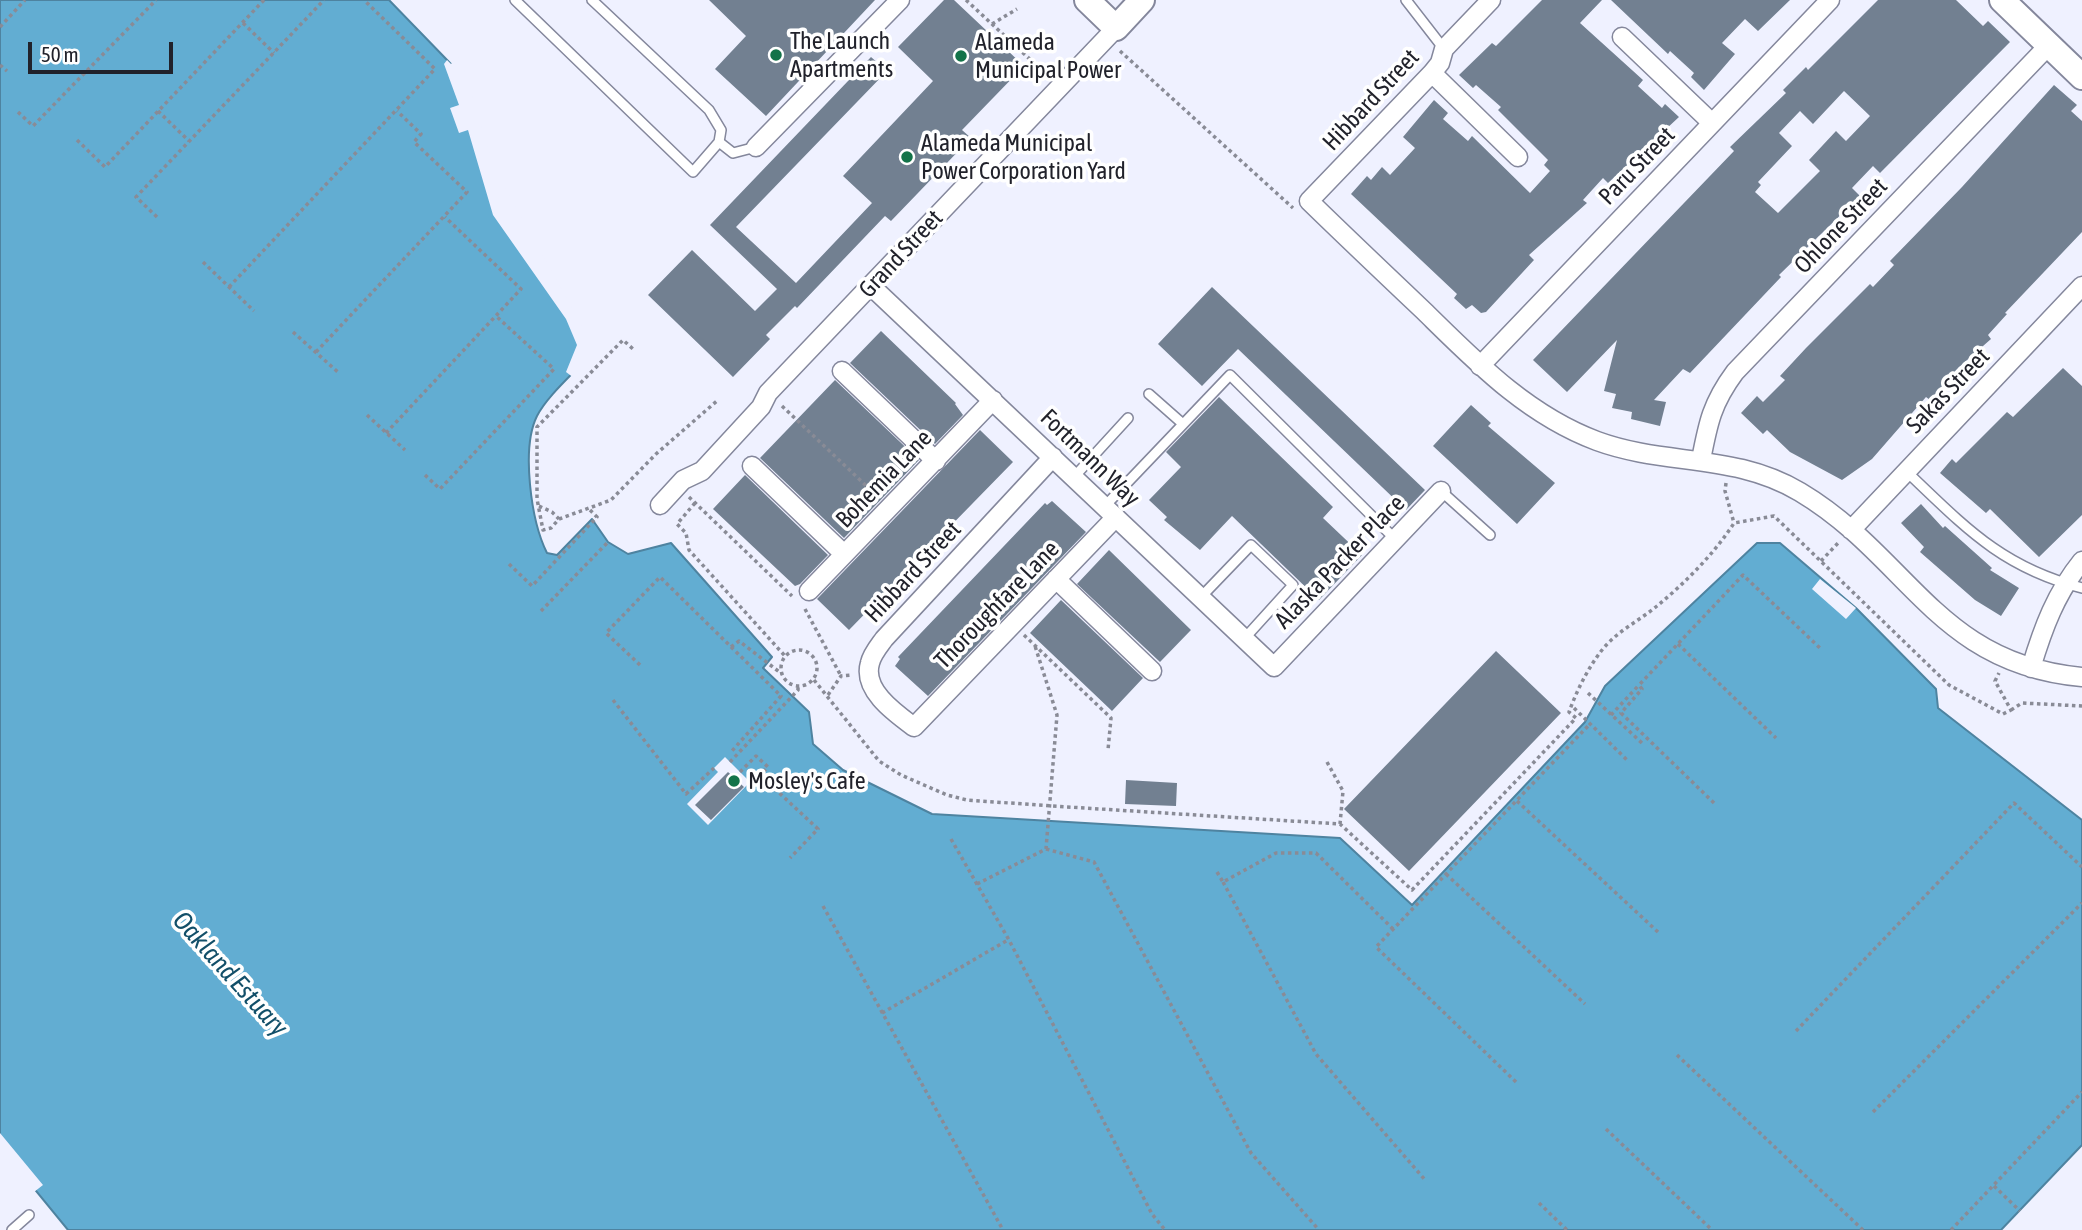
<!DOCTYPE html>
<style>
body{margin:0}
#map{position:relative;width:2082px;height:1230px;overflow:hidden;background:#eff1ff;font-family:"Asap Condensed",sans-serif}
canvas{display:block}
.scale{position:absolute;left:28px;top:42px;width:145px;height:32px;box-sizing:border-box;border:4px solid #21222b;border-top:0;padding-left:9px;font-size:21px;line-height:24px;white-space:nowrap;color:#21222b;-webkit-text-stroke:5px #fff;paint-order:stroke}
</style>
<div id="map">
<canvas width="2082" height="1230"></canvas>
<div class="scale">50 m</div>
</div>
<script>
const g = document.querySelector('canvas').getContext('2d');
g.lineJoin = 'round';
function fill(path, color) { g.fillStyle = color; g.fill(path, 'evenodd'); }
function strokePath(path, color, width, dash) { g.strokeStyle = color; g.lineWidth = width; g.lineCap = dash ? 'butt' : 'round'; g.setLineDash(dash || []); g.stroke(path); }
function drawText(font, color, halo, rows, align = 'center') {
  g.font = font + ' "Asap Condensed",sans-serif'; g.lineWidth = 7; g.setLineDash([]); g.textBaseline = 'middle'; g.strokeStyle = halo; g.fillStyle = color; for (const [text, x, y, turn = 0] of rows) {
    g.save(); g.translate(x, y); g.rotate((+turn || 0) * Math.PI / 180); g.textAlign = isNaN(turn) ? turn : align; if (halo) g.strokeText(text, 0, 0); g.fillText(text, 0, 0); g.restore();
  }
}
const water = new Path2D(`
 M0,0h389l62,64 39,105 100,186c-15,17 -43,41 -53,61 -16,32 -6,105 10,137l10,2 35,-36 16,23 20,12 43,-11 101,114 -9,11 46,44 4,32 30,26 89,44 408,24 72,67 173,-183 20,-36 152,-143h23l76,65 80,81 2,19 144,112v325l-81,85h-1933l-68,-83z`);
const pier = new Path2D(`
 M460,56l34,112 94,169 6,19 -20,22 -8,-6 11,-27 -11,-26 -73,-104 -25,-85 -9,3 -9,-25 9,-3 -15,-41 3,-4 4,4z
 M1820,579l36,29 -10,11 -34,-30z
 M725,757l25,25 -42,43 -21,-21 31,-32 -4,-4z
 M0,1133l43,52 -9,7 -34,-40z`);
const building = new Path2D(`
 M709,0h166l-109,116 -51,-47 31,-33z
 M944,0h10l70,66 -62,64 9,8 -80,83 -6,-5 -88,92 -2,-2 -29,29 4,4 -37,38 -85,-82 44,-45 63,61 22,-22 -67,-64 161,-168 16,14 -151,156 60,56 76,-80 -29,-27 90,-95 -35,-34z
 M1542,0h60l-22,23 63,57 -5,6 24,22 3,-4 14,13 -71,66 -5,-5 -20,22 4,3 -58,52 5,5 -48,52 -5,1 -9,-8 -6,4 -12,-11 3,-4 -106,-100 16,-18 4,4 11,-13 8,8 25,-27 -12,-11 31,-37 14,13 -5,6 25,22 4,-5 58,57 20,-22 -6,-6 4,-5 -50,-50 3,-3 -25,-22 -3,3 -14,-13 33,-32 4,3z
 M1611,0h179l-32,31 -13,-12 -23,24 13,11 -31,36 -13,-13 3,-4 -24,-22 -2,3z
 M1878,0h78l27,26 5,-5 22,21 -130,131 -7,-7 -21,22 8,8 -81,79 2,2 -91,96 -7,-4 -29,31 12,2 -6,24 -29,-7 1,-7 -20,-4 4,-14 -12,-3 13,-51 -50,52 -34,-32 201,-209 -4,-4 56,-54 -3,-3 23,-23 2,3zM1844,91l26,25 -24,25 -10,-10 -27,29 11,11 -42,42 -23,-21 6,-7 -3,-3 34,-36 -13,-13 21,-22 13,13z
 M2054,85l23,20 -6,6 11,10v111l-77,81 2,1 -19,21 3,4 -33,29 -28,32 -4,-3 -54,62 -30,21 -52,-28 -23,-22 -4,4 -22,-21 16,-17 6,6 22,-22 -5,-4 26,-28 64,-64 3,3 21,-22 -4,-4 72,-74z
 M1212,287l213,203 -19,20 -168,-161 -36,37 -44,-42z
 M881,331l75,72 -1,1 8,11 -28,29 -85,-81z
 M2063,368l19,18v129l-43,42 -49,-48 -4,4 -46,-40 12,-14 4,4 51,-51 6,5z
 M835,380l84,80 -75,78 -84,-80z
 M1219,397l114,110 -10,11 39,37 -43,45 -87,-84 -32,34 -36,-30 3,-3 -18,-17 32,-33 -15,-15z
 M1471,405l20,18 -3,3 67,57 -38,41 -84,-78z
 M980,430l33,32 -164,168 -32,-31z
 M745,475l83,80 -28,29 -5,2 -82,-77z
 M1052,501l34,31 -158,164 -33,-30 5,-7 -2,-2 147,-154 2,2z
 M1921,504l22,24 2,-2 47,42 -2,2 29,18 -18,28 -26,-16 -55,-48 4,-5 -23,-24z
 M1109,550l82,80 -31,32 -83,-78z
 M1061,600l82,78 -31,33 -82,-78z
 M1496,651l65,62 -152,158 -65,-62z
 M728,772l16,15 -33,33 -16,-15z
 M1126,780l51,3 -1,23 -51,-2z`);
const path = new Path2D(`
 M966,0l82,76
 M243,23l31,30
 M992,24l25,-15
 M0,27l25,-27
 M1120,51l173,157
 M0,65l7,6
 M158,111l31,30
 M18,112l15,14 123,-126
 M77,140l28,27 159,-167
 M157,217l-21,-20 188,-197
 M203,262l51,49
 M229,287l206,-218 -71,-69
 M293,332l47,42
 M316,352l151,-160 -53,-50 7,-8 -24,-23
 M782,406l96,91
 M367,415l38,35
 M386,433l135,-144 -76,-72
 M425,475l15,14 114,-120 -58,-53
 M1726,483l-1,8 9,32
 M689,497l103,99
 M695,503l-18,21 9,9 3,17 96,106
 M539,506l13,6 7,7 -8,9 -8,2 -6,-31v-72l86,-87 10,9
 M559,519l52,-19 45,-46 62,-54
 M1821,561l18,-19
 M509,564l23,22 65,-69 -7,-7
 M805,609l36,67
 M541,611l67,-69
 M1024,635l87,83 -3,32
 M1678,644l98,94
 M731,647l8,-6 43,33
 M781 668a18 18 0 1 1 36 0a18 18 0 1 1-36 0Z
 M640,665l-34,-32 54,-56 121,119 -50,56
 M814,680l65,81 22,14 46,20 20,5 85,6 288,18 72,66 164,-172 -7,-6c8,-22 19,-44 33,-62 15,-19 37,-29 55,-44 28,-23 58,-53 77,-83l40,-7 175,169 54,29 8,-4 -16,-29 4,-8
 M1588,693l55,51
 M828,695l13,-19 10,-1
 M613,700l73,94 28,-26
 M1574,708l53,52
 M2011,710l11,-7 60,3
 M1611,715l28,-30
 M730,762l68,-72v-3
 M1327,762l16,29 -3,33
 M740,772l16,-16 12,11 -8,8 58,54 -28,29
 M1517,801l142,132
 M1714,803l-93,-90 21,-24 -3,-4 104,-110 79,75
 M951,839l58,101 143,274 13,16
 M1046,849l48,13 157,291 68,77
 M1217,872l6,10 53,-29h40l77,76
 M1446,874l139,130
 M1223,882l93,172 110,127
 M977,884l69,-35 11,-134 -22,-69
 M823,906l180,324
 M882,1013l126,-73
 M1796,1031l218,-228 68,64
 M1677,1055l186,175
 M1516,1082l-140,-135 212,-221
 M1873,1112l209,-209
 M1606,1129l106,101
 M1994,1186l26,25
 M1539,1203l28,27
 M1951,1230l131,-138`);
const lane = new Path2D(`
 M515,0l178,172 26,-30 2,-12 -12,-20 -117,-110
 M1406,0l38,49
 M719,142l14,11 23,-6
 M1149,394l34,30
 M1906,471c59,56 95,96 176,117
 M1074,477l54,-59
 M1441,491l49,44
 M1105,506l125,-131 165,164
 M1201,597l50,-52 42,40 -49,54
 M12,1230l17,-15`);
const street = new Path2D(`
 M1491,0l-47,49 -4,14 -8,10 -123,128c38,37 77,74 115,110 52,51 103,104 173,130 68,25 138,12 203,51 109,65 137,172 282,185
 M1622,37l90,86
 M1432,73l86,84
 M756,147l144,-147
 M871,286l403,381 167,-176
 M1480,366l350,-366
 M842,371l94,90
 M1053,457l-169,182c-5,7 -12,15 -14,24 -8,27 25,50 44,64l202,-210
 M1701,460c7,-37 11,-57 34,-88l314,-327
 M752,466l92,88
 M660,505l23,-25 19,-9 59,-64 7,-14 348,-365
 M1851,530l231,-244
 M1056,579l96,92
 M809,591l184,-191
 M2031,668c12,-40 25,-75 51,-107`);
const secondary = new Path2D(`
 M1087,0l29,28 26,-28
 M2002,0l80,77`);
const markers = [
 [776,55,7,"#137349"],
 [961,56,7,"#137349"],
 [907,157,7,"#137349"],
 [734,781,7,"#137349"]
];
const poiNames = [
 ["The Launch",790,41],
 ["Apartments",790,69],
 ["Alameda",975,42],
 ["Municipal Power",975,70],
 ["Alameda Municipal",921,143],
 ["Power Corporation Yard",921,171],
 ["Mosley's Cafe",748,781]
];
const streetNames = [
 ["Hibbard Street",1371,100,-47],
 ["Paru Street",1637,166,-46],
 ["Ohlone Street",1841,226,-46],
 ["Grand Street",901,254,-47],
 ["Sakas Street",1948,391,-46],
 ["Fortmann Way",1090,458,44],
 ["Bohemia Lane",884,479,-46],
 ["Alaska Packer Place",1340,562,-46],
 ["Hibbard Street",913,572,-47],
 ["Thoroughfare Lane",997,605,-46]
];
const waterNames = [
 ["Oakland Estuary",230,974,48]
];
fill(water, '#62add2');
strokePath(water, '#4e83a0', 2);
fill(pier, '#eff1ff');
fill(building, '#728091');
strokePath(lane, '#84879c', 12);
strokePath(street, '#84879c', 21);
strokePath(secondary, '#84879c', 28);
strokePath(path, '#898b96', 3.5, [3.5, 3.5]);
strokePath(lane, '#fff', 9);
strokePath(street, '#fff', 18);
strokePath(secondary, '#fff', 24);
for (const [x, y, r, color] of markers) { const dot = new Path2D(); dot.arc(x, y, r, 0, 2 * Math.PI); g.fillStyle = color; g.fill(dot); strokePath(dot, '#fff', 2.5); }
drawText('24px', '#21222b', '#fff', poiNames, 'left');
drawText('24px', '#21222b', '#fff', streetNames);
drawText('italic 26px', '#124f69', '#fff', waterNames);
</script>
